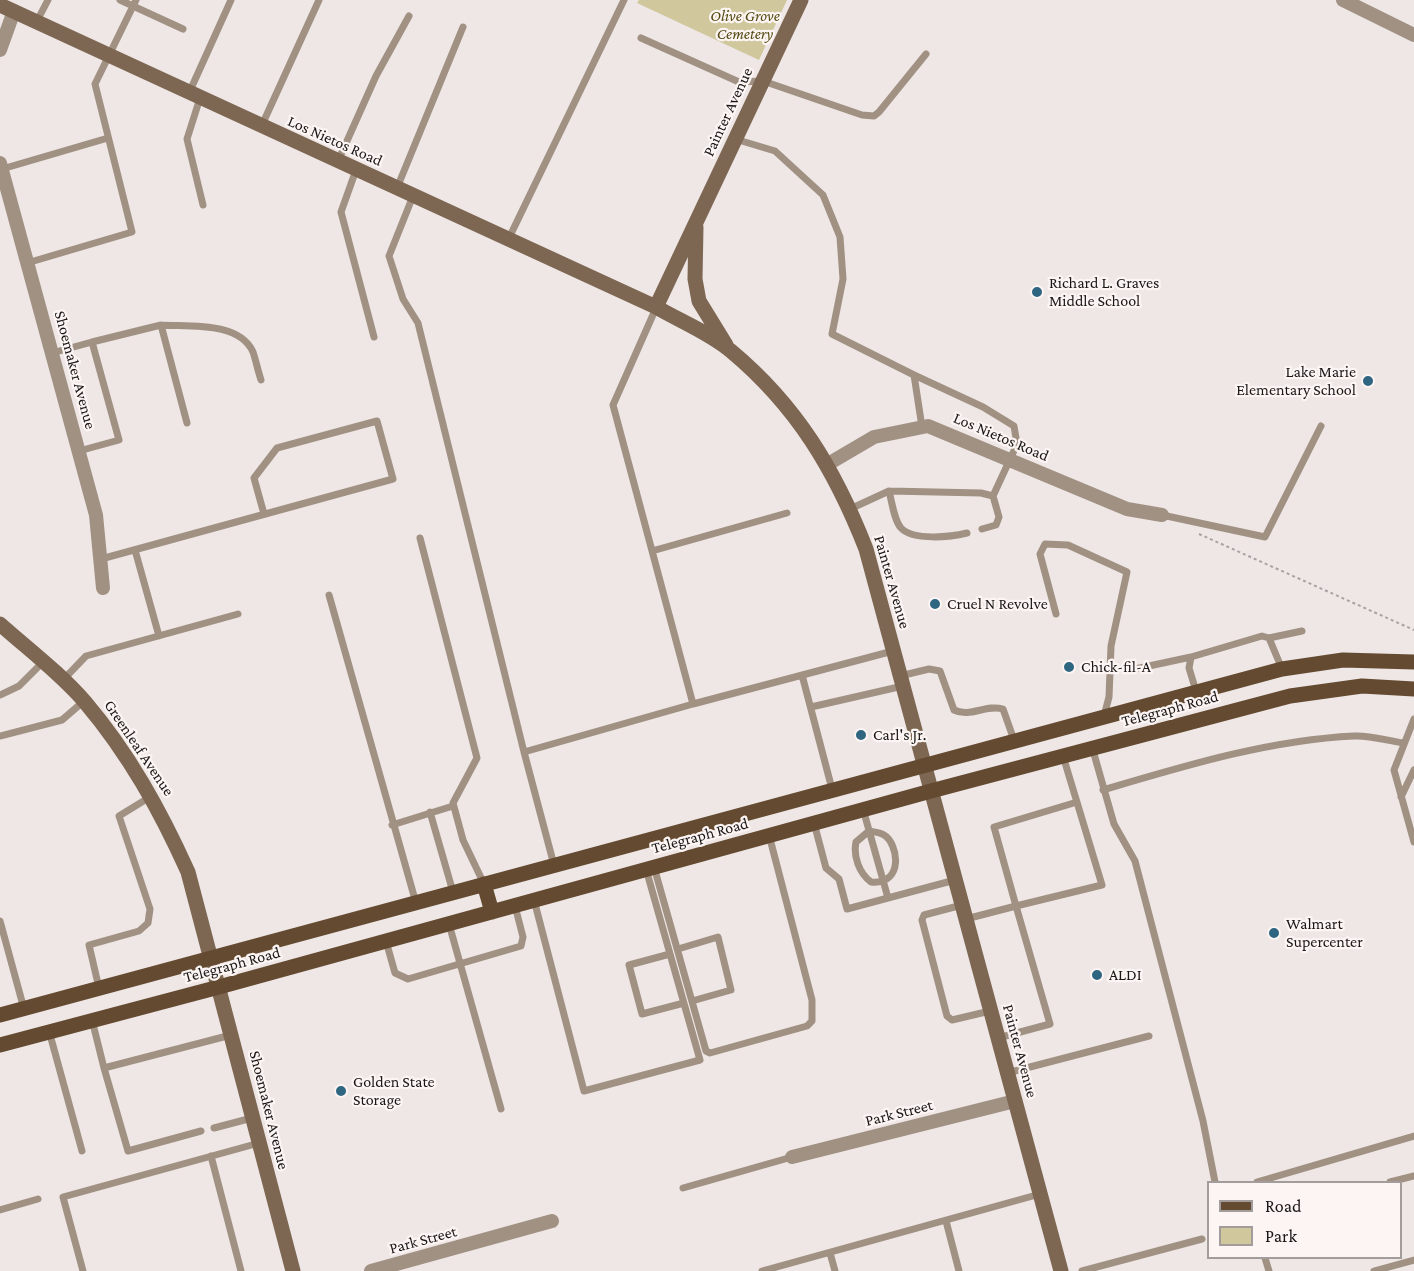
<!DOCTYPE html>
<style>
body{margin:0}
#map{position:relative;width:1414px;height:1271px;overflow:hidden;background:#eee7e6;font-family:"Crimson Pro",serif}
canvas{display:block}
.legend{position:absolute;left:1207px;top:1181px;width:195px;height:78px;box-sizing:border-box;background:#fcf5f3;border:2px solid #a29d9b;margin:0;padding:8px 10px;list-style:none;font-size:18px;color:#1a1817}
.legend li{display:flex;align-items:center;gap:12px;height:30px}
.legend b{width:30px;border:2px solid #a29d9b}
</style>
<div id="map">
<canvas width="1414" height="1271"></canvas>
<ul class="legend">
<li><b style="height:8px;background:#644a30"></b>Road</li>
<li><b style="height:16px;background:#d0c79d"></b>Park</li>
</ul>
</div>
<script>
const g = document.querySelector('canvas').getContext('2d');
g.lineJoin = 'round';
function fill(path, color) { g.fillStyle = color; g.fill(path, 'evenodd'); }
function strokePath(path, color, width, dash) { g.strokeStyle = color; g.lineWidth = width; g.lineCap = dash ? 'butt' : 'round'; g.setLineDash(dash || []); g.stroke(path); }
function drawText(font, color, halo, rows, align = 'center') {
  g.font = font + ' "Crimson Pro",serif'; g.lineWidth = 4.5; g.setLineDash([]); g.textBaseline = 'middle'; g.strokeStyle = halo; g.fillStyle = color; for (const [text, x, y, turn = 0] of rows) {
    g.save(); g.translate(x, y); g.rotate((+turn || 0) * Math.PI / 180); g.textAlign = isNaN(turn) ? turn : align; if (halo) g.strokeText(text, 0, 0); g.fillText(text, 0, 0); g.restore();
  }
}
const green = new Path2D(`
 M639,0h148l-28,60 -122,-57z`);
const path = new Path2D(`
 M1199,534l215,96`);
const lane = new Path2D(`
 M120,0l63,29
 M37,21l11,-21
 M641,38l98,44 24,-1 99,34 12,1 5,-4 47,-58
 M189,93l42,-93
 M200,98l-13,41 16,66
 M262,125l57,-125
 M735,139l40,12 48,44 17,42 3,42 -11,55 82,41
 M338,161l38,-85 33,-60
 M2,169l106,-31
 M356,170l-15,42 33,125
 M397,188l66,-161
 M413,196l-24,60 14,43 15,24 106,429
 M509,238l115,-238
 M27,263l105,-31 -37,-148 41,-84
 M161,325c27,2 78,-4 92,27 3,9 5,19 8,28
 M92,342l69,-17 26,98
 M52,353l40,-11 27,98 -40,11
 M922,427l-8,-52 69,32 31,19 3,18 -24,52 6,21 -3,8 -14,4
 M889,491c3,11 5,29 12,37 12,13 50,9 66,5
 M850,509l39,-18 92,2 12,3
 M1162,515l103,22 56,-111
 M420,538l57,220 -24,45 10,37 21,44
 M135,550l24,86
 M652,551l135,-38
 M101,559l292,-80 -16,-58 -100,27 -23,30 10,36
 M329,595l87,308
 M1056,614l-16,-60 5,-10 23,1 59,27 -16,74 -2,51 -5,19
 M1269,638l13,31
 M1135,669l56,-12
 M802,675l30,114
 M900,676l29,-7 11,2 14,39c16,8 32,-6 49,-1l11,31
 M63,680l23,-24 152,-42
 M1196,691l-7,-23 2,-11 71,-21 7,2 33,-7
 M0,695l19,-9 24,-24
 M693,704l200,-53
 M811,707l92,-21
 M1414,719l-20,51 20,72
 M0,736l62,-16 22,-19
 M1092,747l22,77 21,37 68,260 12,61
 M1103,790c81,-24 166,-50 251,-54 16,-1 34,5 50,7
 M1401,797l13,-27
 M863,809l25,89
 M430,812l23,80
 M814,823l12,45 13,11 8,30 108,-29
 M392,825l61,-19
 M869,831c5,1 10,1 15,4 14,8 21,50 -13,47 -12,-9 -18,-26 -15,-40z
 M554,865l-30,-113 169,-48 -80,-299 43,-97
 M654,867l52,184 4,2 97,-27 5,-5v-21l-43,-165
 M534,900l50,191 116,-31 -54,-191
 M962,905l-38,10 -2,5 25,96 5,4 38,-9
 M966,919l50,-13 -22,-79 83,-25
 M0,921l24,88
 M449,924l52,185
 M386,941l9,32 13,6 113,-33 2,-9 -8,-31
 M678,949l40,-12 13,53 -39,11
 M670,954l-41,11 13,49 42,-11
 M99,988l-10,-43 50,-14 9,-8 2,-14 -31,-93 31,-19
 M92,1020l12,48 127,-33
 M49,1031l33,120
 M998,1038l52,-14 -34,-118 86,-21 -39,-129
 M104,1068l24,83 73,-20
 M1007,1073l142,-37
 M214,1128l38,-10
 M211,1156l30,115
 M1257,1182l157,-46
 M1390,1182l24,-6
 M683,1188l109,-31
 M0,1210l38,-11
 M946,1221l13,50
 M830,1253l5,18
 M1265,1258l4,13
 M83,1271l-20,-74 196,-54
 M762,1271l278,-77
 M1082,1271l120,-32
 M1374,1271l40,-11`);
const street = new Path2D(`
 M1343,0l71,35
 M0,50l14,-39
 M0,163l96,352 7,73
 M828,464l46,-27 54,-11 199,83 35,6
 M792,1157l223,-56
 M371,1271l181,-50`);
const secondary = new Path2D(`
 M0,5l656,302c24,14 54,26 75,44 66,55 104,119 135,198l195,722
 M696,227l-1,52 4,22 27,44
 M656,307l145,-307
 M0,624c28,25 60,49 85,78 44,52 75,108 103,170l105,399`);
const primary = new Path2D(`
 M484,884l8,28
 M0,1015l1282,-346 61,-9 71,2
 M0,1045l219,-58 712,-196 359,-95 72,-10 52,3`);
const markers = [
 [1037,292,6,"#2e6580"],
 [1368,381,6,"#2e6580"],
 [935,604,6,"#2e6580"],
 [1069,667,6,"#2e6580"],
 [861,735,6,"#2e6580"],
 [1274,933,6,"#2e6580"],
 [1097,975,6,"#2e6580"],
 [341,1091,6,"#2e6580"]
];
const parkNames = [
 ["Olive Grove",745,16],
 ["Cemetery",745,34]
];
const streetNames = [
 ["Painter Avenue",728,112,-65],
 ["Los Nietos Road",335,141,24],
 ["Shoemaker Avenue",75,370,75],
 ["Los Nietos Road",1001,437,23],
 ["Painter Avenue",892,582,74],
 ["Telegraph Road",1170,709,-15],
 ["Greenleaf Avenue",139,748,56],
 ["Telegraph Road",700,836,-15],
 ["Telegraph Road",232,965,-15],
 ["Painter Avenue",1020,1051,75],
 ["Shoemaker Avenue",269,1110,76],
 ["Park Street",899,1113,-14],
 ["Park Street",423,1240,-15]
];
const poiNames = [
 ["Richard L. Graves",1049,283],
 ["Middle School",1049,301],
 ["Lake Marie",1356,372,"right"],
 ["Elementary School",1356,390,"right"],
 ["Cruel N Revolve",947,604],
 ["Chick-fil-A",1081,667],
 ["Carl's Jr.",873,735],
 ["Walmart",1286,924],
 ["Supercenter",1286,942],
 ["ALDI",1109,975],
 ["Golden State",353,1082],
 ["Storage",353,1100]
];
fill(green, '#d0c79d');
strokePath(path, '#a8a3a2', 2, [3, 3]);
strokePath(lane, '#a19183', 7);
strokePath(street, '#a19183', 14);
strokePath(secondary, '#7e6752', 15);
strokePath(primary, '#644a30', 15);
for (const [x, y, r, color] of markers) { const dot = new Path2D(); dot.arc(x, y, r, 0, 2 * Math.PI); g.fillStyle = color; g.fill(dot); strokePath(dot, '#fcf5f3', 2); }
drawText('italic 16px', '#554911', '#fcf5f3', parkNames);
drawText('16px', '#1a1817', '#fcf5f3', streetNames);
drawText('16px', '#1a1817', '#fcf5f3', poiNames, 'left');
</script>
